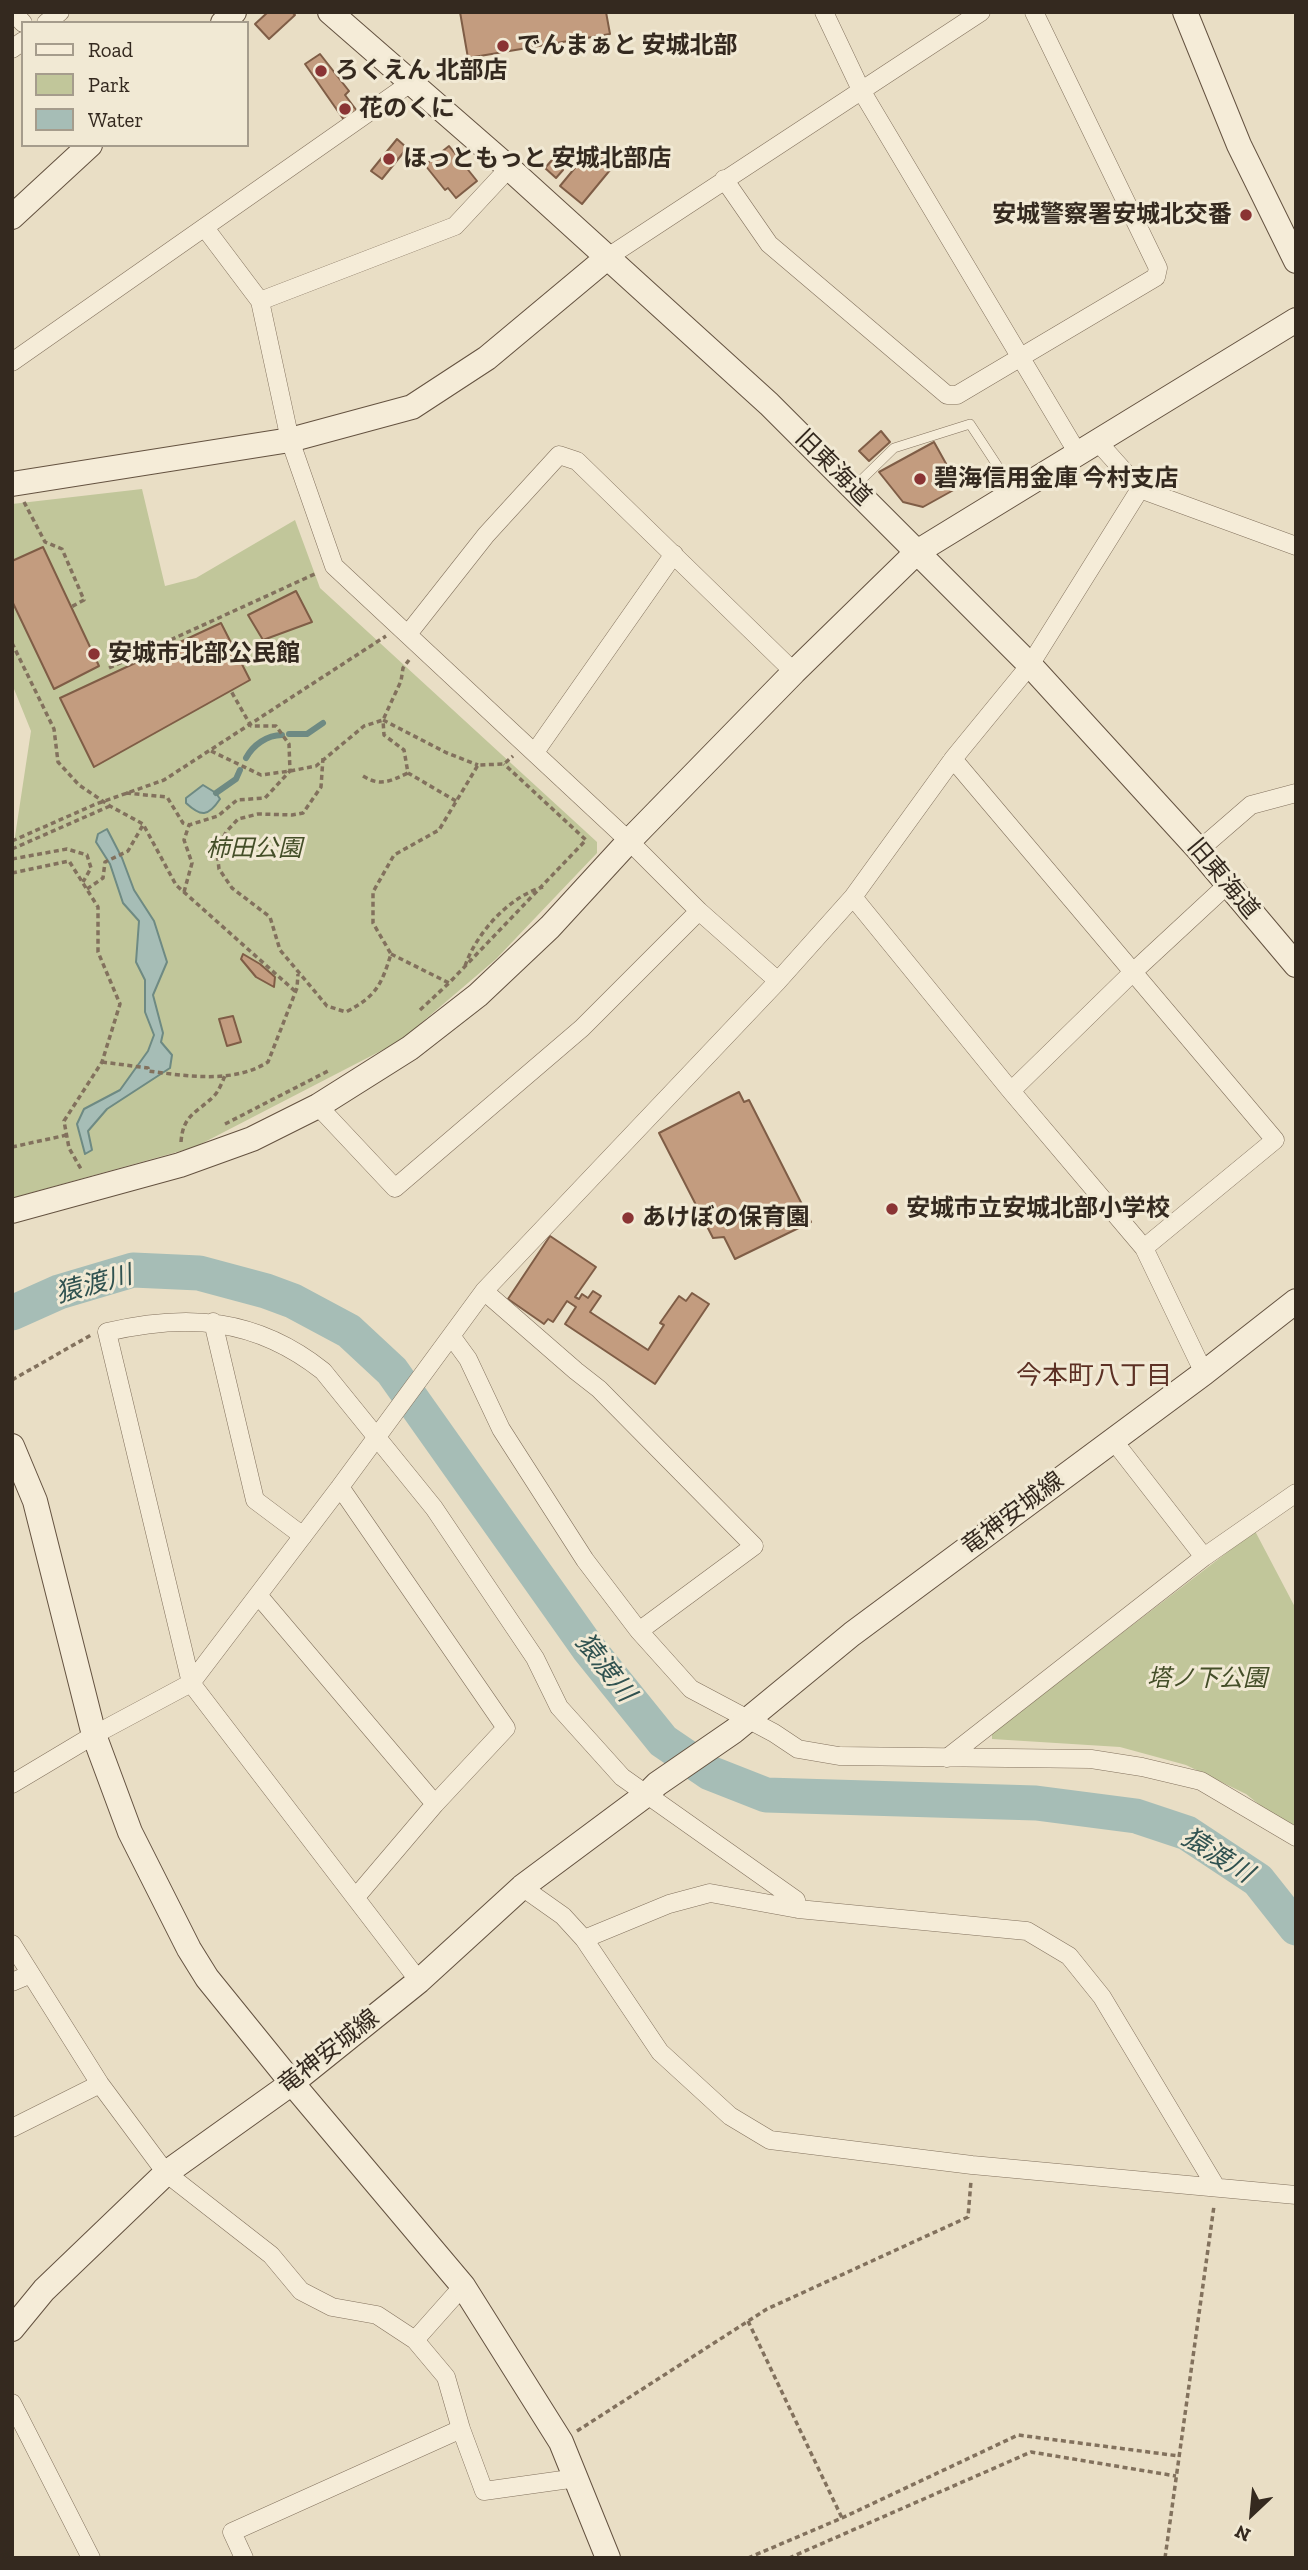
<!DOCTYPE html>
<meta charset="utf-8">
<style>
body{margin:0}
#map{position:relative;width:1308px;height:2570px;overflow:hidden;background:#e9dec5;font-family:"Zilla Slab",serif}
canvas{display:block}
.frame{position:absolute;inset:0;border:14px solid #34291f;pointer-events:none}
.legend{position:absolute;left:21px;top:21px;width:228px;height:126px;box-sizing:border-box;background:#f1e9d4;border:2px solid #a59c8c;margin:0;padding:9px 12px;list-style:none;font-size:21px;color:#34291f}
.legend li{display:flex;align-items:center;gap:14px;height:35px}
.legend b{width:35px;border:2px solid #a59c8c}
.north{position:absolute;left:1217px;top:2479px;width:70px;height:70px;-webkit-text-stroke:5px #f1e9d4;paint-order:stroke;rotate:206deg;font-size:19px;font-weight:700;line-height:28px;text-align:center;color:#34291f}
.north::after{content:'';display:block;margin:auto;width:24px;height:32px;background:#34291f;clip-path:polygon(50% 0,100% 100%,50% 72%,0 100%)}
</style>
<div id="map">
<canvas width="1308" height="2570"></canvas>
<div class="frame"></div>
<ul class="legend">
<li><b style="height:9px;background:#f5ecd8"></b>Road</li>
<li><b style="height:19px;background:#c1c69a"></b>Park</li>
<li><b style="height:19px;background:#a6bdb6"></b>Water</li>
</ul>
<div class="north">N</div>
</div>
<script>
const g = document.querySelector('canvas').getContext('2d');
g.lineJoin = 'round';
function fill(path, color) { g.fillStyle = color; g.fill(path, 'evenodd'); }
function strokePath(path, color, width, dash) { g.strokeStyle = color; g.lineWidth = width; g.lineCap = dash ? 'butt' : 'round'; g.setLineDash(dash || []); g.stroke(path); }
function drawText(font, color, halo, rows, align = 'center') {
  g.font = font + ' "Zilla Slab","Noto Sans JP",serif'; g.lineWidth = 6; g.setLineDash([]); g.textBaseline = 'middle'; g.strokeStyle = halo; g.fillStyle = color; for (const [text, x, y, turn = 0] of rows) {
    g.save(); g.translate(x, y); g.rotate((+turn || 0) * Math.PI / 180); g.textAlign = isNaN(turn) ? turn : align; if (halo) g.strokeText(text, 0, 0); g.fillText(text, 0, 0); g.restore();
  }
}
const green = new Path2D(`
 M142,489l23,97 31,-8 99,-58 25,68 277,254v11l-101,106 -96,82 -205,106 -183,51v-354l2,-1 17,-112 -19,-47v-180z
 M1255,1531l41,78v216l-15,-3 -35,-28 -60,-29 -66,-18 -128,-8v-6z`);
const water = new Path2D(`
 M203,785l13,8 4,6c-12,18 -19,18 -34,4v-5z
 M107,829l15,29 12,32 20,31 13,41 -14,33 10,38 -2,9 11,13 -2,13 -63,41 -19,22 4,19 -7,4 -8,-30 7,-15 36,-19 28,-39 6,-16 -9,-23v-32l-9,-18 3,-41 -16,-18 -13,-39 -14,-22 2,-8z`);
const stream = new Path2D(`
 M289,734h18l16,-11
 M246,758c7,-13 21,-23 36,-23
 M216,793l20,-14 4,-9`);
const river = new Path2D(`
 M12,1313l47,-21 74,-22 66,3 67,18 27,10 56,30 43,40 196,277 75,93 47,32 56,22 270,8 100,13 51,17 71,47 38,48`);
const building = new Path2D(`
 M268,12h24l3,3 -26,24 -14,-15z
 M460,12h146l4,22 -142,24z
 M320,54l29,37 -4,4 12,16 -13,9 -39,-56z
 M397,139l10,9 -25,31 -11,-8z
 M449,146l28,35 -21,17 -8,-10 -3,2 -20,-25z
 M593,146l22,18 -33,40 -22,-18z
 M552,160l11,10 -7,8 -11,-10z
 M881,431l9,11 -21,19 -10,-10z
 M934,442l25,45 -36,20 -20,-5 -24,-30z
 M43,547l56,119 -45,23 -42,-88v-40z
 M296,591l16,31 -49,18 -15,-25z
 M221,623l29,57 -156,87 -34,-69z
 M243,954l17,10 15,13 -1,10 -18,-10 -15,-18z
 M233,1016l8,26 -14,4 -8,-27z
 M739,1092l5,10 5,-2 62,122 -76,37 -11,-22 -11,1 -54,-105z
 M550,1236l46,31 -21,30 4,2 3,-5 6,4 5,-7 8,5 -11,16 58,38 16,-25 -4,-2 19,-27 7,5 6,-8 17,11 -54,80 -90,-60 11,-17 -9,-6 -14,21 -5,-3 -4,5 -36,-25z`);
const path = new Path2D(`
 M24,502l21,40 17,7 22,51 -13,7
 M12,643l42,86 4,33 21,23 31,21 33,18 33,61 120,107
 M109,668l208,-95
 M211,751l50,24 29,-4 26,-5 48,-40 19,-6 18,-39 2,-13 6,-8
 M323,758l-2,29 -18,26 -11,2 -34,-1 -20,5 -12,13 -9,20 2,17 13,19 38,29 10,33 47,56 19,6c30,-16 35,-26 45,-58l-18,-31v-31l21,-37 45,-25 39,-65 26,-1 9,-8
 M363,776c18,11 27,5 45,-3
 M126,793l41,4 16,26 6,2 29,-9 19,-16 28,-2 25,-27 -1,-27 -13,-18h-25l-20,-35
 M456,801l-48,-28 -4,-23 -20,-15 -1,-15 64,33 31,12
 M12,841l84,-37 68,-24 222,-144
 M12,849l98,-43
 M12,859l55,-10 20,6 4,13 -8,14
 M12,873l57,-12 29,46v45l22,52 -18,58 -38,59 5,27 12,21
 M87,889l16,-11 2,-16 23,-11 15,-26
 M184,892l8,-29 -8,-23 5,-15
 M391,954l58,29 137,-143 -82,-76
 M465,966c11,-32 43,-69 78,-79
 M420,1010l29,-27
 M102,1062l46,6v3c39,5 85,13 120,-9l29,-74 1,-14
 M225,1124l105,-54
 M181,1142c2,-28 16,-29 33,-46 5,-5 8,-14 11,-20
 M12,1147l55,-12
 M12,1380l79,-45
 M748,2321l94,197
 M577,2431l190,-122 201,-92 3,-36
 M748,2558l94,-40 176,-83 161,21
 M789,2558l242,-106 145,24
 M1165,2558l49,-352`);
const lane = new Path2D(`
 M854,487l40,-39 76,-24 44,67`);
const street = new Path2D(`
 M13,12l10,11
 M824,12l37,78 216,362
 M46,23l14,-11
 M12,49l11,-8
 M724,179l45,65 178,151h10l199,-118 2,-9 -124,-256
 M205,228l55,73 30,139 44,126 295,275 70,70 79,70
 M608,257l373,-245
 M260,301l195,-75 54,-58
 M12,362l400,-280
 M1097,441l43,48 156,57
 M408,634l78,-99 73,-80 18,6 217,211
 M535,752l139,-198
 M953,759l322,381 -131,108
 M1199,850l52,-45 45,-12
 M853,897l158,194 133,157 60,125
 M1011,1091l121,-118 95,-88
 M318,1106l77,82 187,-160 117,-117
 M484,1291l92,80 23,18 155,157 -115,85
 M213,1322l42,178 48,36
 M452,1337l16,22 33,70 84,131 54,71 52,58 83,44 24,16 41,7 252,3 51,8 59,14 95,56
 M1113,1440l91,117
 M340,1487l166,241 -71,76 -79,93
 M258,1595l177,209
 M947,1758l257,-201 92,-64
 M12,1784l82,-49 97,-52 149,-196 144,-196 294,-310 75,-84 100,-138 77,-94 110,-176
 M522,1887l41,29 21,23 76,113 70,64 40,24 202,25 324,30
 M584,1939l85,-35 41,-11 88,16 229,22 42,25 33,41 114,190
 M12,1944l88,140 66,89 105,82 30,36 31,16 45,8 38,25 31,37 15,52 23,62 93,-13
 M419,1981l-228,-298 -84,-351c81,-19 149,-14 216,39l111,137 101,150 24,49 63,70 174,123 2,9
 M12,1982l19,-8
 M12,2128l88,-44
 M415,2340l48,-54
 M12,2403l79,155
 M244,2558l-12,-26 229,-103`);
const secondary = new Path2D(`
 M330,12l179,156 260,236 261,261 169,185 97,115
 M1185,12l54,133 57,116
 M223,23l11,-11
 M12,217l78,-72
 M12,484l278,-44 122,-33 75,-49 121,-101
 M12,1211l168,-46 72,-26 66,-33 92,-58 68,-53 72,-68 79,-86 165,-169 123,-120 379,-232
 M12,1446l23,55 59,234 36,97 59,117 18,29 85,105 171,203 98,156 47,116
 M12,2329l32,-39 122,-117 126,-90 127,-102 103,-94 125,-93 10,-10 77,-53 118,-97 352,-261 92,-72`);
const markers = [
 [503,46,7,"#8a3434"],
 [321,71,7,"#8a3434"],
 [345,109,7,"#8a3434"],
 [389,159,7,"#8a3434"],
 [1246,215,7,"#8a3434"],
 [920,479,7,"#8a3434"],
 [94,654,7,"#8a3434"],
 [892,1209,7,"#8a3434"],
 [628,1218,7,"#8a3434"]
];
const poiNames = [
 ["でんまぁと 安城北部",517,46],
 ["ろくえん 北部店",335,71],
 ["花のくに",359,109],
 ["ほっともっと 安城北部店",403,159],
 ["安城警察署安城北交番",1232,215,"right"],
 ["碧海信用金庫 今村支店",934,479],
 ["安城市北部公民館",108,654],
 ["安城市立安城北部小学校",906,1209],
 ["あけぼの保育園",642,1218]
];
const streetNames = [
 ["旧東海道",833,468,45],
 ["旧東海道",1223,879,50],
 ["竜神安城線",1013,1514,-37],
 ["竜神安城線",329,2052,-38]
];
const parkNames = [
 ["柿田公園",254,849],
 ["塔ノ下公園",1207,1679]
];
const waterNames = [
 ["猿渡川",94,1285,-15],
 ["猿渡川",605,1668,52],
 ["猿渡川",1217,1856,32]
];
const neighbourhoodNames = [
 ["今本町八丁目",1094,1377]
];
fill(green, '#c1c69a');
fill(water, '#a6bdb6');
strokePath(water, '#6e8a83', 2);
strokePath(stream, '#6e8a83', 6);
strokePath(river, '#a6bdb6', 35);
fill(building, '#c39c7f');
strokePath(building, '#7f5d46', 2);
strokePath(lane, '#82715d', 10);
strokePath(street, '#82715d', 19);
strokePath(secondary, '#645240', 26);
strokePath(path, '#82715d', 3.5, [5, 3.5]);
strokePath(lane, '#f5ecd8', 9);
strokePath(street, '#f5ecd8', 18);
strokePath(secondary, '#f5ecd8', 24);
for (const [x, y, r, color] of markers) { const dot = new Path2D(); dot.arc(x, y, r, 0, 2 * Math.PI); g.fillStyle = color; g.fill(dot); strokePath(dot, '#f1e9d4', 2.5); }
drawText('bold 24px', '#34291f', '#f1e9d4', poiNames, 'left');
drawText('24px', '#34291f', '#f1e9d4', streetNames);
drawText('italic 24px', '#444e28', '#f1e9d4', parkNames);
drawText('italic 26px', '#305250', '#f1e9d4', waterNames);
drawText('26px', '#5c3024', '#f1e9d4', neighbourhoodNames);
</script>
